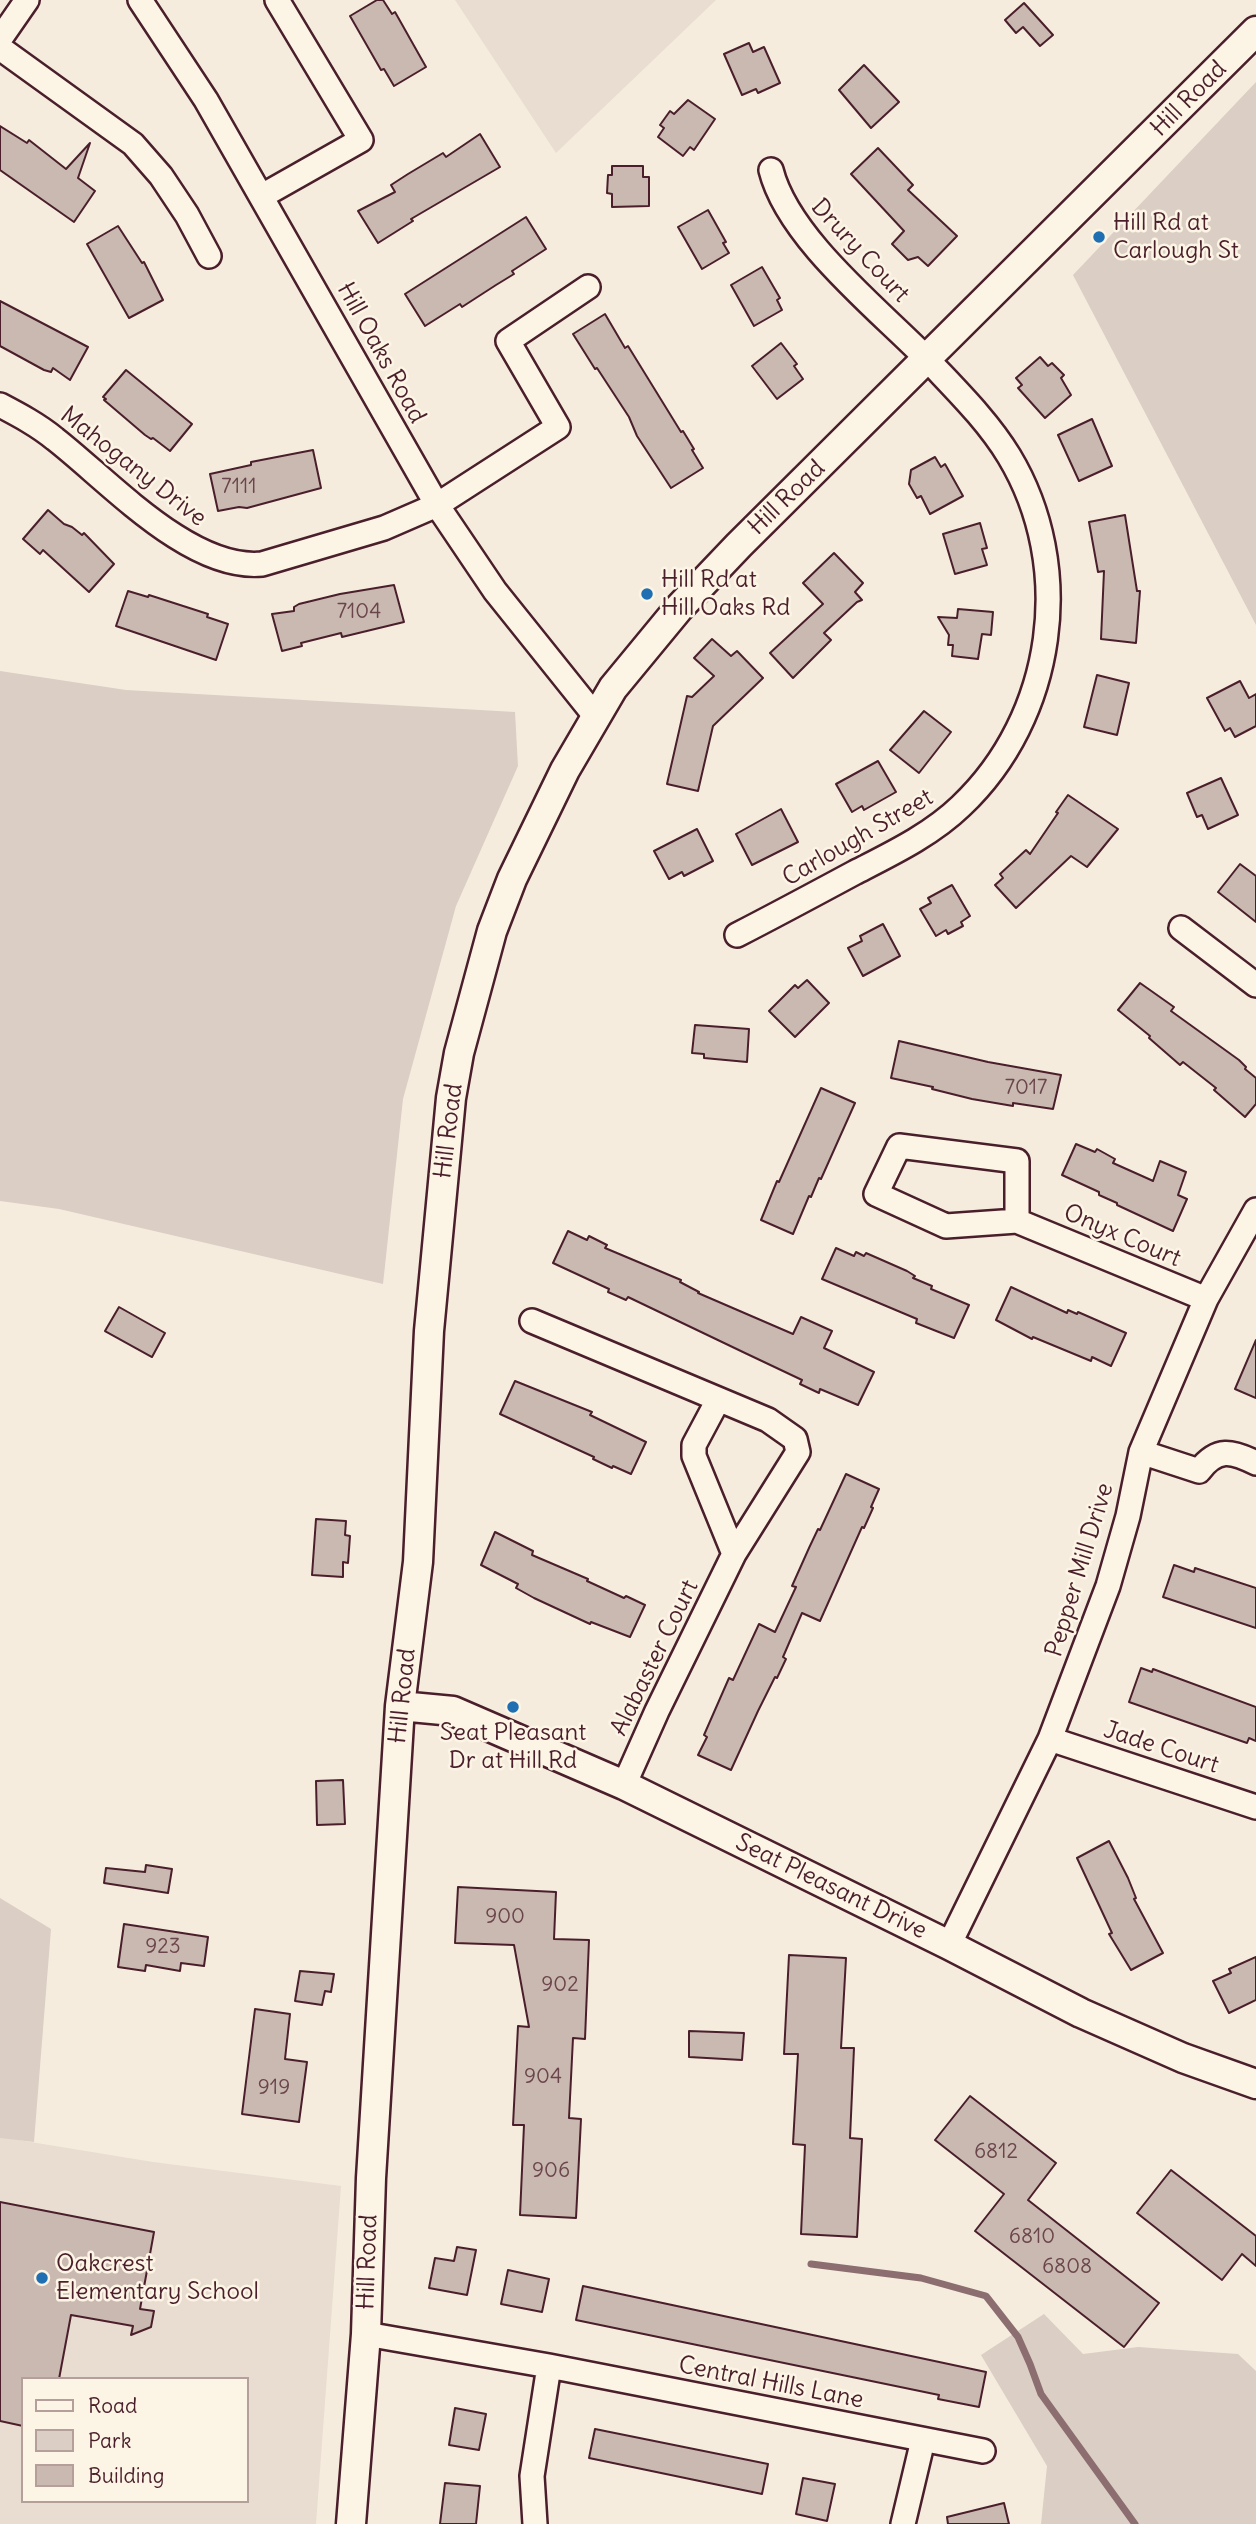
<!DOCTYPE html>
<style>
body{margin:0}
#map{position:relative;width:1256px;height:2524px;overflow:hidden;background:#f5ecde;font-family:Delius,sans-serif}
canvas{display:block}
.legend{position:absolute;left:21px;top:2377px;width:228px;height:126px;box-sizing:border-box;background:#fcf5e5;border:2px solid #b59f9b;margin:0;padding:9px 12px;list-style:none;font-size:21px;color:#4a1f2b}
.legend li{display:flex;align-items:center;gap:14px;height:35px}
.legend b{width:35px;border:2px solid #b59f9b}
</style>
<div id="map">
<canvas width="1256" height="2524"></canvas>
<ul class="legend">
<li><b style="height:9px;background:#fcf5e5"></b>Road</li>
<li><b style="height:19px;background:#dbcec4"></b>Park</li>
<li><b style="height:19px;background:#cab9b1"></b>Building</li>
</ul>
</div>
<script>
const g = document.querySelector('canvas').getContext('2d');
g.lineJoin = 'round';
function fill(path, color) { g.fillStyle = color; g.fill(path, 'evenodd'); }
function strokePath(path, color, width, dash) { g.strokeStyle = color; g.lineWidth = width; g.lineCap = dash ? 'butt' : 'round'; g.setLineDash(dash || []); g.stroke(path); }
function drawText(font, color, halo, rows, align = 'center') {
  g.font = font + ' Delius,sans-serif'; g.lineWidth = 5; g.setLineDash([]); g.textBaseline = 'middle'; g.strokeStyle = halo; g.fillStyle = color; for (const [text, x, y, turn = 0] of rows) {
    g.save(); g.translate(x, y); g.rotate((+turn || 0) * Math.PI / 180); g.textAlign = isNaN(turn) ? turn : align; if (halo) g.strokeText(text, 0, 0); g.fillText(text, 0, 0); g.restore();
  }
}
const built = new Path2D(`
 M455,0h261l-160,153z
 M0,2137l153,25 188,24 -25,338h-316zM23,2379h224v122h-224z`);
const green = new Path2D(`
 M1256,82v543l-183,-350z
 M0,671l126,19 389,22 3,54 -62,140 -53,193 -20,185 -324,-75 -59,-8z
 M0,1898l51,31 -17,213 -34,-4z
 M1044,2314l39,40 55,-7 100,7 18,17v153h-215l6,-58 -66,-111z`);
const stream = new Path2D(`
 M811,2264l110,14 65,18 32,41 12,27 11,30 94,130`);
const building = new Path2D(`
 M377,0h6l9,14 3,-2 31,55 -32,19 -10,-17 -3,1 -31,-54z
 M1024,3l29,32 -13,11 -17,-19 -7,6 -11,-13z
 M749,43l4,9 11,-5 16,36 -22,10 -2,-4 -14,6 -18,-41z
 M864,65l35,37 -28,26 -32,-38z
 M688,100l27,19 -21,31 -4,-3 -7,9 -25,-19 6,-9 -4,-3 10,-14 4,3z
 M0,126l27,17 2,-3 37,29 24,-26 -12,35 17,13 -21,31 -74,-52z
 M480,134l20,33 -89,52 2,2 -35,22 -20,-32 37,-19 -4,-7 17,-11 35,-21 3,4z
 M878,148l35,37 -5,5 49,46 -29,30 -10,-9 -10,3 -16,-16 12,-13 -53,-57z
 M612,166h31v11h6v29l-37,1v-13l-5,-1 1,-18h4z
 M708,210l18,32 -3,1 6,10 -27,16 -24,-42z
 M526,217l20,32 -34,22 2,3 -18,11 -34,22 -2,-3 -35,22 -20,-32z
 M118,226l24,37 2,-1 19,38 -34,18 -42,-74z
 M762,267l18,31 -3,2 5,10 -28,16 -23,-41z
 M0,301l88,46 -18,33 -17,-12 -2,4 -7,-2 -44,-24z
 M605,314l20,34 3,-2 53,86 2,-1 11,18 -2,1 11,18 -32,20 -34,-52 -8,-19 -32,-49 -2,1 -22,-35z
 M781,343l16,21 -3,2 9,13 -26,20 -25,-33z
 M1040,357l8,9 4,-3 12,12 -3,3 10,17 -26,23 -27,-30 4,-3 -6,-7z
 M126,370l66,54 -22,27 -17,-13 -2,1 -6,-4 -41,-35 2,-1 -3,-2z
 M1092,419l20,47 -33,15 -21,-46z
 M313,450l8,38 -74,20 -8,-1 -21,4 -8,-37 41,-9v-3z
 M935,457l6,10 4,-3 18,32 -33,18 -9,-18 -4,2 -8,-14 2,-14z
 M48,510l16,14 8,3 10,8 2,-2 30,31 -25,28 -46,-42 -3,4 -17,-15z
 M1125,515l12,76h3l-4,52 -35,-4 3,-68 -6,1 -9,-50z
 M980,523l7,25 -5,1 5,16 -32,9 -12,-40z
 M834,553l29,30 -8,9 7,8 -5,2 -33,31 7,7 -38,38 -23,-25 53,-49 -20,-21z
 M394,585l10,37 -62,15 -1,-4 -40,10 1,3 -20,5 -10,-37 22,-3v-4l5,-3 41,-10z
 M128,591l20,6 1,-2 59,19 -1,3 21,7 -12,36 -100,-34z
 M958,609l35,3 -2,23 -9,-1 -4,25 -26,-3 1,-11h-5l1,-10 -11,-18 19,1z
 M712,639l19,17 6,-5 26,27 -50,48 -15,65 -31,-7 20,-88 5,1 22,-21 -20,-18z
 M1097,675l32,8 -12,52 -33,-8z
 M1240,681l9,17 7,-4v32l-21,11 -5,-9 -5,3 -18,-33z
 M924,711l27,21 -32,41 -29,-23z
 M878,761l18,31 -32,18 -2,-4 -10,6 -16,-28z
 M1221,778l17,37 -30,14 -6,-14 -5,2 -10,-24z
 M1068,795l50,34 -31,38 -16,-11 -55,52 -21,-23 8,-7 -3,-4 26,-24 4,4 28,-41 -2,-1z
 M781,809l17,33 -46,23 -16,-31z
 M697,829l16,32 -29,15 -2,-4 -13,7 -15,-28z
 M1240,864l16,12v46l-38,-30z
 M952,885l18,31 -9,6 2,4 -15,8 -2,-4 -10,6 -16,-27 11,-6 -3,-5z
 M883,924l17,32 -37,20 -15,-28 14,-7 -2,-5z
 M807,980l22,23 -34,34 -26,-26 26,-26 3,3z
 M1140,983l34,24 -3,4 68,49 7,7 -1,2 11,9v26l-11,13 -31,-27 2,-2 -33,-26 -3,3 -31,-27 1,-2 -32,-26z
 M695,1025l54,4 -2,33 -43,-4v-4l-12,-1z
 M899,1041l89,21 73,13 -8,34 -40,-6v3l-41,-7 -40,-10 1,-2 -42,-9z
 M821,1088l34,15 -34,76 -2,-1 -8,19 -2,-1 -16,38 -32,-14 16,-39 2,1z
 M1076,1144l19,8 2,-3 18,10 -2,4 38,17 2,1 7,-20 26,11 -8,23 9,4 -14,32 -56,-26v-2l-18,-8v-3l-37,-17z
 M568,1231l19,9 2,-4 18,9 -2,3 76,32 -1,2 19,10 -1,1 95,41 8,-17 31,14 -8,17 50,24 -16,33 -38,-16 -1,4 -19,-9 2,-4 -57,-27 -117,-56 -2,3 -18,-8 1,-3 -56,-26z
 M836,1248l18,8 2,-4 8,4 2,-3 41,18 8,5 -2,2 19,8 -1,3 38,16 -15,33 -38,-15 1,-4 -95,-40z
 M1011,1287l56,26 1,-3 9,4 1,-2 48,21 -15,33 -19,-9 -1,4 -58,-24 -1,2 -36,-19z
 M119,1307l46,26 -13,24 -47,-26z
 M1256,1340v58l-21,-9z
 M515,1381l77,31 -2,3 56,27 -15,32 -18,-8 -1,2 -19,-9 1,-2 -94,-43z
 M846,1474l33,15 -8,18 2,1 -9,20 -2,-1 -42,94 -18,-8 -19,44 3,2 -9,19 -2,-1 -17,34 -27,59 -33,-15 9,-18 -3,-2 25,-57 4,2 26,-56 16,8 21,-45 -4,-1 17,-38 9,-19 2,1z
 M316,1519l30,2 -1,14 5,1 -2,27 -5,-1v15l-31,-2z
 M495,1532l38,19 -1,4 56,24 -1,2 37,17 2,-2 19,9 -15,32 -39,-15 -1,2 -56,-26 -18,-10 2,-4 -37,-19z
 M1174,1565l20,7 1,-4 61,20v40l-93,-31z
 M1141,1668l11,4 1,-3 103,38v34l-7,-3 -2,5 -118,-41z
 M343,1780l2,44 -28,1 -1,-44z
 M1109,1841l19,37 8,20 -2,1 29,54 -32,17 -22,-36 3,-1 -35,-75z
 M146,1865l26,4 -4,24 -64,-10 2,-15 39,4z
 M458,1887l98,5 -2,47 35,1 -4,99 -12,-1 -4,80 12,1 -5,99 -56,-3 4,-90h-11l5,-99 11,1 -15,-82 -59,-2z
 M124,1924l84,13 -4,29 -23,-3 -1,8 -34,-6 -1,6 -27,-4z
 M789,1955l57,3 -5,90h13l-4,90 12,1 -5,98 -56,-3 4,-89 -12,-1 5,-90h-14z
 M1256,1957v43l-27,13 -16,-32 18,-8 -2,-4z
 M300,1971l34,3 -3,18 -6,-1 -3,14 -27,-4z
 M255,2009l35,5 -5,45 22,3 -8,60 -57,-8z
 M689,2031l55,2 -2,27 -53,-3z
 M970,2096l86,67 -28,37 131,103 -35,44 -149,-116 29,-37 -69,-54z
 M1171,2170l85,66v30l-14,-12 -20,26 -85,-67z
 M0,2202l154,30 -14,77 14,2 -3,16 -20,8 2,-9 -62,-11 -12,64h-36v47l-23,-5z
 M457,2247l19,3 -9,45 -38,-7 6,-30 19,3z
 M508,2270l41,9 -7,33 -41,-8z
 M583,2286l403,86 -7,35 -41,-8 1,-4 -363,-75z
 M455,2408l31,6 -7,36 -30,-5z
 M595,2429l173,35 -6,30 -173,-36z
 M803,2478l32,6 -8,37 -31,-7z
 M445,2483l35,3 -4,38h-36z
 M1004,2503l5,21h-61l-1,-7z`);
const minor = new Path2D(`
 M140,0l66,100 231,405 58,86 101,126
 M0,39l27,-39
 M0,48l133,96 28,32 26,39 22,41
 M262,196l99,-56 -84,-140
 M0,405c19,10 38,20 55,34 54,42 135,132 207,125l122,-36 53,-23 121,-78 -50,-86 80,-54
 M1181,928l75,57
 M737,935c39,-20 78,-41 117,-62 37,-19 77,-38 107,-67 94,-89 115,-239 48,-350 -22,-36 -53,-66 -82,-97 -49,-50 -139,-121 -156,-189
 M1017,1221v-60l-118,-15 -23,48 70,32 71,-5 189,78
 M532,1321l236,99 27,19 3,13 -64,102
 M1141,1452l58,19c18,-24 33,-20 57,-8
 M1050,1739l206,68
 M624,1785l33,-74 77,-157 -40,-98v-11l24,-45
 M949,1945l101,-206 58,-153 20,-70 13,-64 65,-153 50,-89
 M366,2334l183,32 434,85
 M535,2524l-3,-48 17,-110
 M903,2524l20,-84`);
const tertiary = new Path2D(`
 M400,1706l53,5 171,74 325,160 132,68 102,45 73,26
 M351,2524l15,-190 5,-156 29,-472 18,-144 11,-231 22,-233 8,-45 33,-122 20,-52 53,-109 48,-82 66,-80 60,-63 517,-514`);
const markers = [
 [1099,237,7,"#1f6fb2"],
 [647,594,7,"#1f6fb2"],
 [513,1707,7,"#1f6fb2"],
 [42,2278,7,"#1f6fb2"]
];
const numberNames = [
 ["7111",239,487],
 ["7104",359,612],
 ["7017",1026,1088],
 ["900",505,1917],
 ["923",163,1947],
 ["902",560,1985],
 ["904",543,2077],
 ["919",274,2088],
 ["6812",996,2152],
 ["906",551,2171],
 ["6810",1032,2237],
 ["6808",1067,2267]
];
const streetNames = [
 ["Hill Road",1189,99,-45],
 ["Drury Court",860,251,47],
 ["Hill Oaks Road",381,353,61],
 ["Mahogany Drive",133,467,38],
 ["Hill Road",787,498,-44],
 ["Carlough Street",858,838,-30],
 ["Hill Road",449,1131,-83],
 ["Onyx Court",1122,1236,23],
 ["Pepper Mill Drive",1080,1570,-73],
 ["Alabaster Court",655,1658,-64],
 ["Hill Road",403,1696,-84],
 ["Jade Court",1161,1748,18],
 ["Seat Pleasant Drive",831,1887,26],
 ["Hill Road",368,2262,-88],
 ["Central Hills Lane",771,2383,11]
];
const poiNames = [
 ["Hill Rd at",1113,223],
 ["Carlough St",1113,251],
 ["Hill Rd at",661,580],
 ["Hill Oaks Rd",661,608],
 ["Seat Pleasant",513,1733,"center"],
 ["Dr at Hill Rd",513,1761,"center"],
 ["Oakcrest",56,2264],
 ["Elementary School",56,2292]
];
fill(built, '#e8ddd0');
fill(green, '#dbcec4');
strokePath(stream, '#8c6e70', 7);
fill(building, '#cab9b1');
strokePath(building, '#4a1f2b', 2);
strokePath(minor, '#4a1f2b', 28);
strokePath(tertiary, '#4a1f2b', 33);
strokePath(minor, '#fcf5e5', 23);
strokePath(tertiary, '#fcf5e5', 28);
for (const [x, y, r, color] of markers) { const dot = new Path2D(); dot.arc(x, y, r, 0, 2 * Math.PI); g.fillStyle = color; g.fill(dot); strokePath(dot, '#fcf5e5', 2.5); }
drawText('21px', '#6a464c', null, numberNames);
drawText('24px', '#4a1f2b', '#fcf5e5', streetNames);
drawText('24px', '#4a1f2b', '#fcf5e5', poiNames, 'left');
</script>
